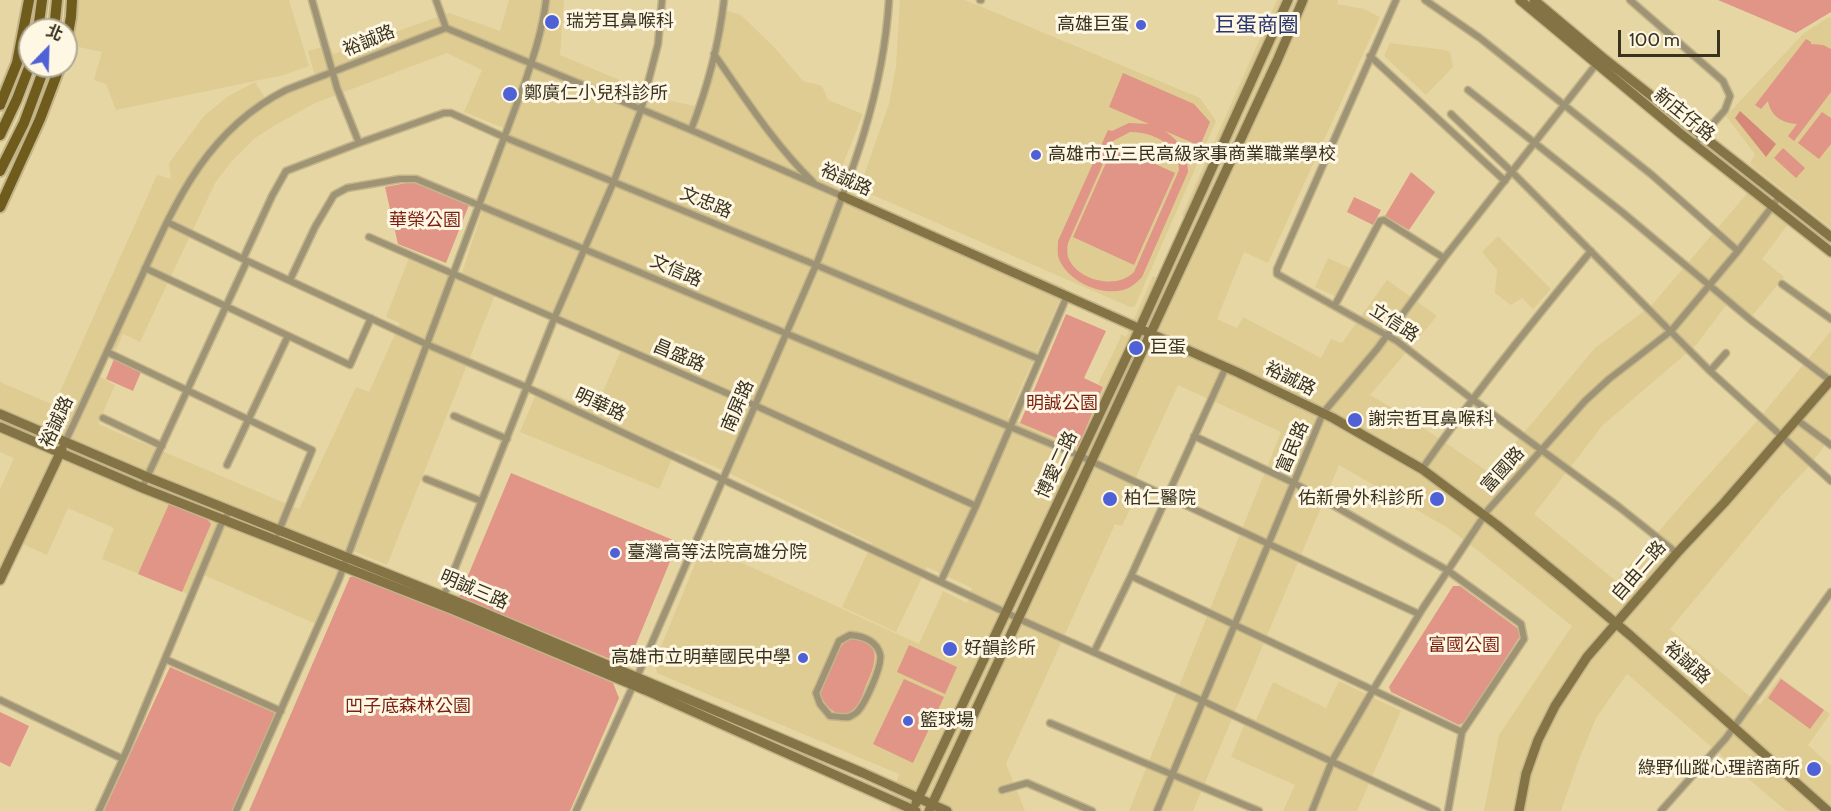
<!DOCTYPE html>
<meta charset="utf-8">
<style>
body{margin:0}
#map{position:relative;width:1831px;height:811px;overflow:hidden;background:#e6d6a4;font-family:Cabin,"Noto Sans TC",sans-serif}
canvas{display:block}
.north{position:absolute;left:18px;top:18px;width:60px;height:60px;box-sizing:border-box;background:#fef7e3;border:2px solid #afa894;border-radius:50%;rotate:23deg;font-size:16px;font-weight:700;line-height:24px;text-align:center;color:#39321e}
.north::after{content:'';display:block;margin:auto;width:21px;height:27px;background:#4e61d6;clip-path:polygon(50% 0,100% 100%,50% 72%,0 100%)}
.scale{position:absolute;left:1618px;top:30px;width:102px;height:27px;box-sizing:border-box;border:3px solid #39321e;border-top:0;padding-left:8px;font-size:18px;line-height:21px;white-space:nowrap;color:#39321e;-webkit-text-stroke:4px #fef7e3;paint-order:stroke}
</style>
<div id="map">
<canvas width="1831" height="811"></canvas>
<div class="north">北</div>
<div class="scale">100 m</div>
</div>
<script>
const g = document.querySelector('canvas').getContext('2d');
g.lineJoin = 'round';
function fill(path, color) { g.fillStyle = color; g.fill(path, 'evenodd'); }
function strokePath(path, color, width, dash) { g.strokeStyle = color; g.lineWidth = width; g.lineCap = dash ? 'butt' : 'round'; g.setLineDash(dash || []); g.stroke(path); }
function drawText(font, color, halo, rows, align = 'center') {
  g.font = font + ' Cabin,"Noto Sans TC",sans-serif'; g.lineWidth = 6; g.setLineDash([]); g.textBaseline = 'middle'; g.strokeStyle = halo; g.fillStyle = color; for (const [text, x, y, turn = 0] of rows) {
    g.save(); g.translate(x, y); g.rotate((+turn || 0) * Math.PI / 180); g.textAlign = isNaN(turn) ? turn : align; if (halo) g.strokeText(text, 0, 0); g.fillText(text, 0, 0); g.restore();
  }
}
const built = new Path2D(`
 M77,0h212l20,66 -25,9 -168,35 -10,-26 -12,-4 8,-28 -28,-6z
 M509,0h55l-4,55 107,45 32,7 25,-97 17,5 33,32 29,34 19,5 6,14 35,14 -29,73 231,101 -57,129 69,30 26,-61 -5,-2 22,-45 1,-5 5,3 27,-61 4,2 27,-61 -2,-2 95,-215h61l-1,4 27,5 16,8 -112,246 -24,-11 -27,67 20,9 6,-11 78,41 10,-19 11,4 45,-63 50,36 -67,79 36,21 84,57 105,-125 57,-43 103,-121 40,31 -33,44 22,18 -33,40 -21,-17 -34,45 -93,80 -69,89 82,67 68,-79 73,-81 74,-90v106l-21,28 -28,30 -112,134 90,76 20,-28 50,37 -22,31 23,21v45h-45l-159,-137 -31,44 -18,44 -17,49h-77l15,-76 73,-109 -96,-77 -28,-21 -109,-63 -146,346h-64l152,-379 -103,-47 -47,103 7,3 -16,35 -7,-2 -109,240 19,47h-134l-2,-8 10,-29 -242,-101 -2,-12 48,-116 216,99 24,-53 24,12 5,-15 -45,-21 -31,65 -54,-25 30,-64 -143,-70 -53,-23 -17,39 -139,-57 19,-45 55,24 27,-60 -126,-56 -108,270 -41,-17 -7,22 -23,54 -119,-52 -9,22 -86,-35 12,-31 -46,-20 -21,47 -33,-15 -14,27v-78l14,-31 -14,-6v-70l54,23 103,-230 14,4 -2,-16 35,-47 23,-19 28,-15 12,19 50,-18 -9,-32 21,-6 4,9 116,-41 51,18zM447,53l35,17 -18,42 45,18 -49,149 -51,-21 -23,59 14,6 -31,69 -13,-5 -57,122 -201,-85 17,-39 -16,-9 12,-28 5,2 7,-16 17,8 75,-159 16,-21 24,-24 22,-14 38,-21z
 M900,0h65l235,98 16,23 -81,185 -5,1 -271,-118 30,-85 7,-38z
 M1829,17l2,1v210l-81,-64 5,-10 -29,-38 77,-82z
 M1390,43l55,7 5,2 3,15 -27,28 -42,-39z
 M1498,236l53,53 -18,20 -11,-11 -11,7 -16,-12 2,-23 -15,-18z
 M1328,258l22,10 -13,29 -22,-10z
 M1339,681l62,30 -44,100h-74l12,-26 -64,-28 17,-41 8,4 17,-38 53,26z`);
const green = new Path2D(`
 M1718,0h113v12l-35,21z
 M1806,39l5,3v2l12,1 8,4v43l-37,49 -6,-5 9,-12c-14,-1 -26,-7 -29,-23l-7,8 -6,-4z
 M1123,73l71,31 16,18 -10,24 -35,-15c16,12 22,20 23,41l-46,105c-6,6 -11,11 -19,13 -23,6 -55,-9 -64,-31 -2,-5 -1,-13 -1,-18l50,-111 4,1 17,-8 20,1 -40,-17zM1130,132c23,0 49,12 49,38l-45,102c-17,18 -57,9 -66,-15 -1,-4 -1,-10 0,-14l45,-102z
 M1822,112l9,6v26l-12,15 -21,-16z
 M1114,145l61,28 -41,92 -61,-28z
 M1783,148l22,20 -9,10 -22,-20z
 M1411,172l24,20 -26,38 -24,-14z
 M412,182l57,23 -23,58 -48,-19 -13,-57z
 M1354,197l27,13 -8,15 -26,-13z
 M1066,314l40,17 -22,47 19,9 -25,60 -58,-24z
 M114,359l27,13 -8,19 -27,-12z
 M511,473l167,69 -51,124 -168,-69z
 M169,504l39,16 3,4 -29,68 -44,-18z
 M359,575l254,108 6,15 -49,113h-321l101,-234z
 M1453,586h7l60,44v6l-55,86 -6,3 -68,-33 -2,-5z
 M854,638c30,4 21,28 12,47 -3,8 -6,19 -13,25 -13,12 -27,-3 -33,-15l17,-43 9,-12z
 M909,645l48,22 -12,27 -48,-22z
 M170,667l105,46 -42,98h-129z
 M904,679l40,18 -31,66 -40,-19z
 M1781,679l43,31 -14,19 -42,-31z
 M0,712l29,14 -19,41 -10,-5z`);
const forest = new Path2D(`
 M1740,111l36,33 -10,13 -31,-39z`);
const street = new Path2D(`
 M436,0l10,28
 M980,0h1
 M1396,0l-119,269v5l120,67 75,58 147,108 58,46
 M1425,0l55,38 172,137 86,76
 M1630,0l93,81 7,15 -5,14 -31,35
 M714,54c31,44 60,90 99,128
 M1370,56l135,125
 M1468,90l154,122 130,109 79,60
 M1451,114l61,58 198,199 121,110
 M691,130c16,-41 28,-85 33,-130
 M359,143l85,-30h7l53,24 312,128 223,94
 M167,222l76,37 183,85 100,43 502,236 175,78 234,110
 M369,237l385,168 222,101
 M243,259l29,-63 14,-25 73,-28 -22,-55 -25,-88
 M145,268l205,97 21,-47
 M290,280l25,-53 19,-32 13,-7 53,-9h16l664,277 339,158
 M1782,284l49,35
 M1335,305l45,-84 4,-1 60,38
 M107,352l205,98 -34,83
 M1710,371l16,-18
 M454,416l53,23
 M103,418l59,28
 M1797,420l34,25
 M1194,436l100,47 153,87 74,54 3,15 -62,93 -14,79
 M65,442c24,-50 46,-100 69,-149 38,-82 67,-160 152,-203l160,-62 245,102 151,66
 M227,465l61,-129
 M1422,469c53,-76 110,-147 169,-218
 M426,479l55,22
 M142,488l105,-227
 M1131,576l331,156
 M941,581l35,-75 91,-210
 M443,598l111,-279 60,-138 27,-71 17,-66 4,-44
 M850,635c13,1 26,5 30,19 3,11 -15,50 -23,58 -1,1 -6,4 -8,5 -6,1 -13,-1 -19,-1l-10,-12 -4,-11 23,-52z
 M1094,652l37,-76 95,-209
 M165,659l116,52
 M0,700l123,59
 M1050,723l209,88
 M1002,790l25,-7 65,28
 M99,811l28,-61 96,-230 8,-10
 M236,811l103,-232 186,-497c9,-27 18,-54 21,-82
 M576,811l61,-134 179,-412c35,-89 67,-169 73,-265
 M1157,811l166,-398 54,-64 67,-91 154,-196
 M1312,811l20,-50 41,-71 50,-82 65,-98 97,-109 24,-22 62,-48 67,-80 42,-55
 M1661,811l65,-73 105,-146`);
const secondary = new Path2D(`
 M1520,0l161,134 150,118
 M1534,0l68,57 229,180
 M842,196l397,177 94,45 89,51 75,56 70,57 64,54 197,175
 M0,414l147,63 328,132 388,164 84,38
 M0,427l145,62 309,121 191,80 271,121
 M0,580l62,-131
 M916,803l218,-462 154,-341
 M929,811l348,-750 26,-61
 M1519,811l7,-37 12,-34 17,-34 32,-49 90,-104 47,-50 107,-123`);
const primary = new Path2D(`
 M38,30l4,-30
 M54,30l3,-30
 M66,45l5,-28 1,-17
 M0,105l17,-42 12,-63
 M0,135l17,-36 13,-34
 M0,171l24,-48 21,-57
 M0,207l40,-88 20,-53`);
const markers = [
 [552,22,8,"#4e61d6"],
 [1141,25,6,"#4e61d6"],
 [510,94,8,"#4e61d6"],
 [1036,155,6,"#4e61d6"],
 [1136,348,8,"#4e61d6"],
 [1355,420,8,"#4e61d6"],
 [1110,499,8,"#4e61d6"],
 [1437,499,8,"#4e61d6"],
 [615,553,6,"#4e61d6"],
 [950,649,8,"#4e61d6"],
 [803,658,6,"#4e61d6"],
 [908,721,6,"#4e61d6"],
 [1814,769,8,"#4e61d6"]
];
const poiNames = [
 ["瑞芳耳鼻喉科",566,22],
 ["高雄巨蛋",1129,25,"right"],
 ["鄭廣仁小兒科診所",524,94],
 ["高雄市立三民高級家事商業職業學校",1048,155],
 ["巨蛋",1150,348],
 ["謝宗哲耳鼻喉科",1368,420],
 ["柏仁醫院",1124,499],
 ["佑新骨外科診所",1424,499,"right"],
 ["臺灣高等法院高雄分院",627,553],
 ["好韻診所",964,649],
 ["高雄市立明華國民中學",791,658,"right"],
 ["籃球場",920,721],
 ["綠野仙蹤心理諮商所",1800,769,"right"]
];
const streetNames = [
 ["裕誠路",369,41,-22],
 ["新庄仔路",1684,115,39],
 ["裕誠路",846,180,24],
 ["文忠路",706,203,22],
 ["文信路",676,271,23],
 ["立信路",1394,323,33],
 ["昌盛路",679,356,23],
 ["裕誠路",1290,379,26],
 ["明華路",600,405,25],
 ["南屏路",738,406,-67],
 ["裕誠路",57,422,-65],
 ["富民路",1293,447,-67],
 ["博愛二路",1057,465,-65],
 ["富國路",1503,470,-48],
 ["自由二路",1639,571,-49],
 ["明誠三路",474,590,23],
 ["裕誠路",1687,663,41]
];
const parkNames = [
 ["華榮公園",425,221],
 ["明誠公園",1062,404],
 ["富國公園",1464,646],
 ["凹子底森林公園",408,707]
];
const quarterNames = [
 ["巨蛋商圈",1257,26]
];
fill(built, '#dfcc92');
fill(green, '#e09586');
fill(forest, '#d68878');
strokePath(street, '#c3b589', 9);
strokePath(secondary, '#c3b589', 12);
strokePath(primary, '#c3b589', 14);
strokePath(street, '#9e9475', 6);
strokePath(secondary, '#837345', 9);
strokePath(primary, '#6f5c1c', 10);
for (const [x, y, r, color] of markers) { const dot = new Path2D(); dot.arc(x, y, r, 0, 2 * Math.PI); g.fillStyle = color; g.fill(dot); strokePath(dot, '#fef7e3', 2); }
drawText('18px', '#39321e', '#fef7e3', poiNames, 'left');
drawText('18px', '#39321e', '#fef7e3', streetNames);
drawText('18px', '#7c1f10', '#fef7e3', parkNames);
drawText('21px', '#2b3670', '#fef7e3', quarterNames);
</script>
